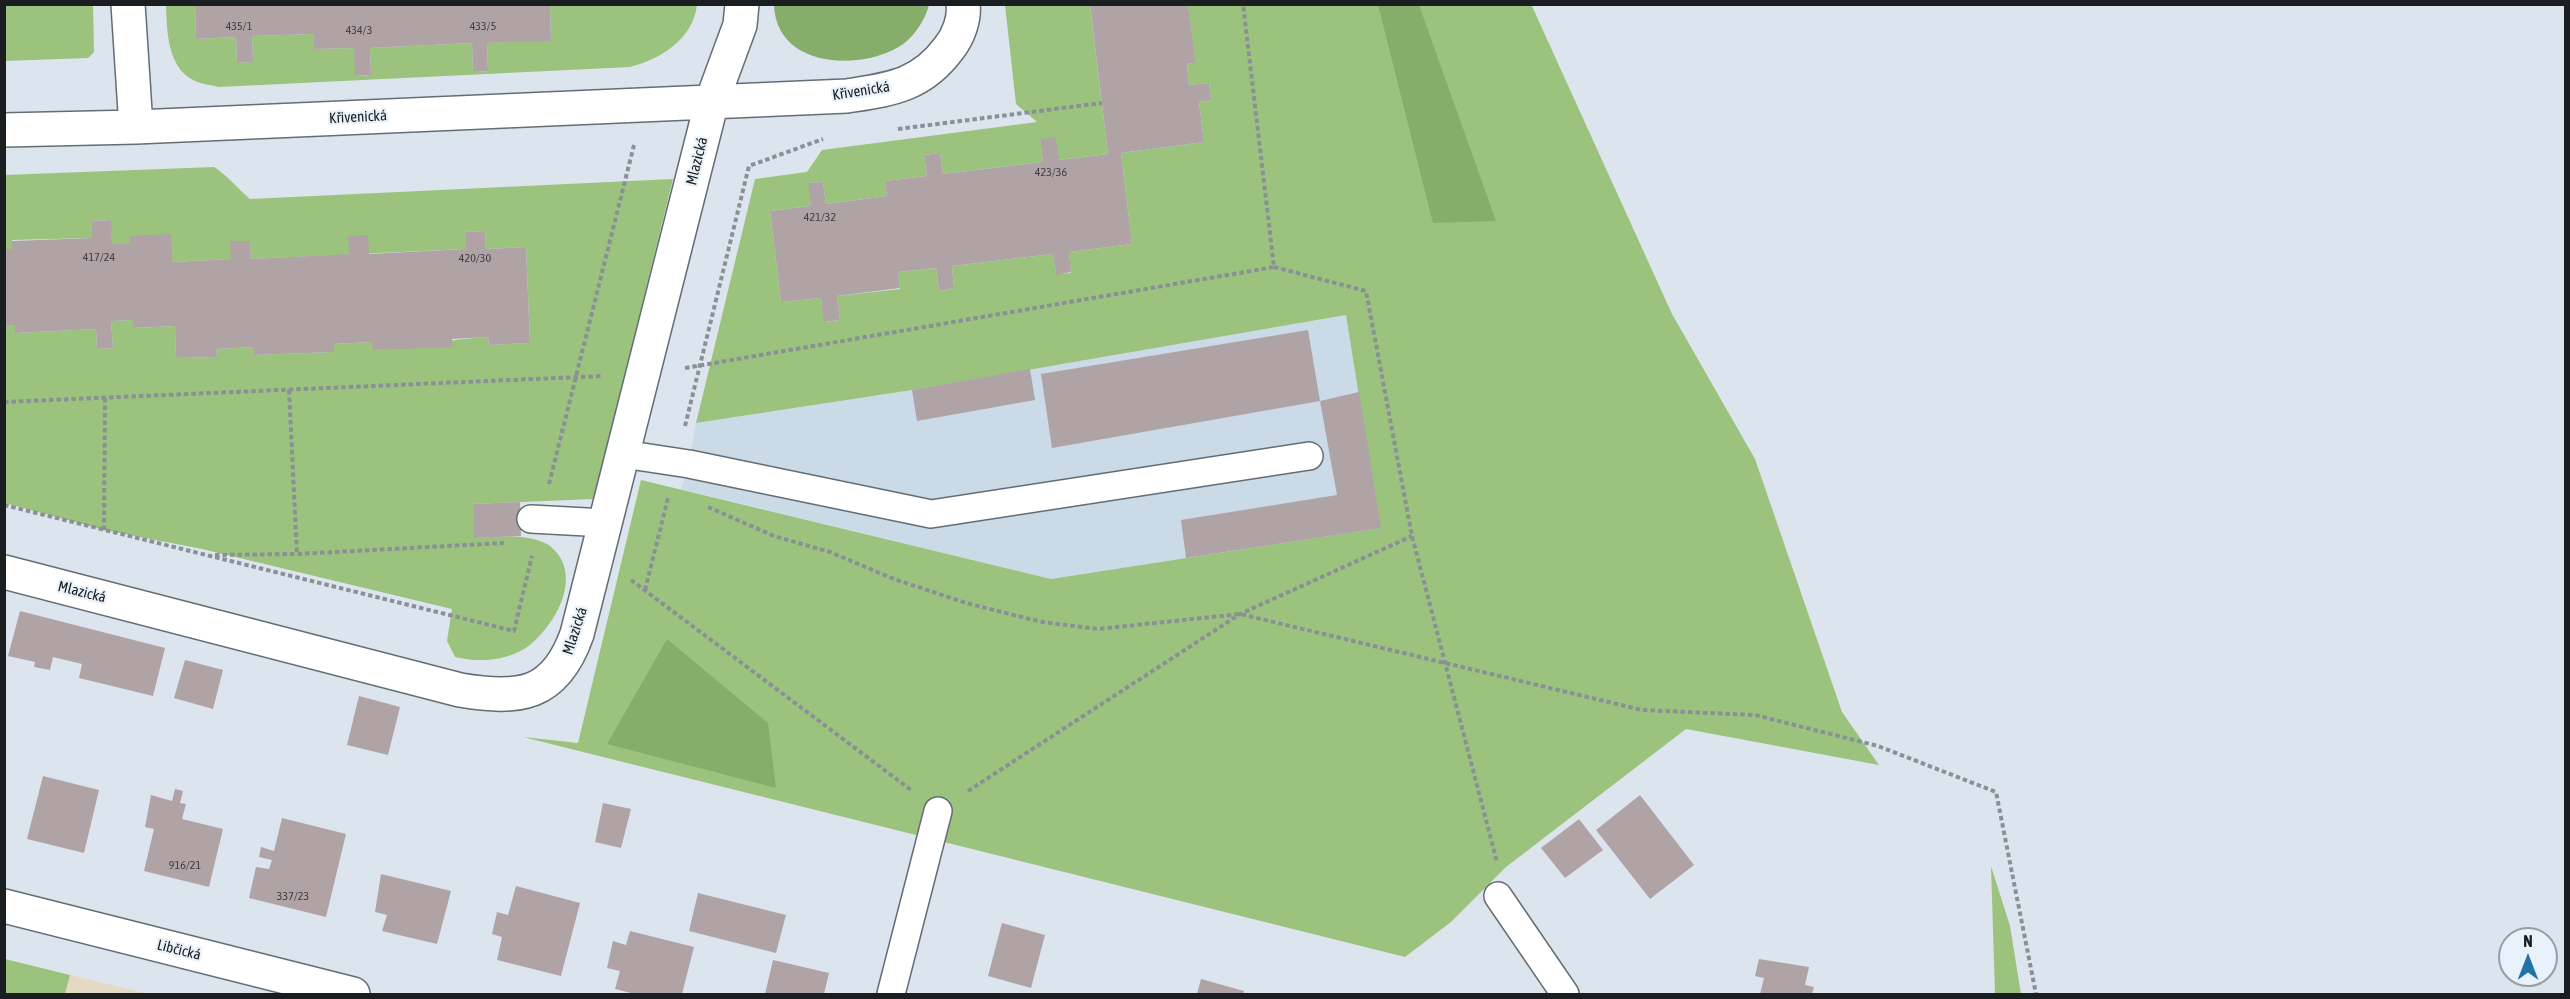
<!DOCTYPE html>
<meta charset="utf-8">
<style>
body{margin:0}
#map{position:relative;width:2570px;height:999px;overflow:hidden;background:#dce5ed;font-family:"Asap Condensed",sans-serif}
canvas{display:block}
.frame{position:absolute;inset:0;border:6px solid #1b1e21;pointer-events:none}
.north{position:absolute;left:2498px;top:927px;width:60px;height:60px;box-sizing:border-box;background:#e9f2fa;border:2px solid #979da3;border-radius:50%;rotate:0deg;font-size:16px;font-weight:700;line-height:24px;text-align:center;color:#1b1e21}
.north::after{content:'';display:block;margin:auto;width:21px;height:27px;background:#2173a4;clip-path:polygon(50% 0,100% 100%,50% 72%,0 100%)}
</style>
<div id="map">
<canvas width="2570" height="999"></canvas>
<div class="frame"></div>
<div class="north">N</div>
</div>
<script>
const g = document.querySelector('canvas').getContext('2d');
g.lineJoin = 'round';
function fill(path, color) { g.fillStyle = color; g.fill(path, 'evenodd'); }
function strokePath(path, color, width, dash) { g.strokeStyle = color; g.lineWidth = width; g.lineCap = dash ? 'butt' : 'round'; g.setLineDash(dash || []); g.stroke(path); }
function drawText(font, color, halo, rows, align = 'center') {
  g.font = font + ' "Asap Condensed",sans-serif'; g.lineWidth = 4.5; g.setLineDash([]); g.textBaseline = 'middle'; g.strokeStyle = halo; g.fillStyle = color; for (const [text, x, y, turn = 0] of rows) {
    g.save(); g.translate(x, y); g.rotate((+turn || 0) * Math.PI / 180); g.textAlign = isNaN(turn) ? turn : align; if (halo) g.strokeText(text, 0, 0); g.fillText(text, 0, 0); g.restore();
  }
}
const built = new Path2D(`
 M1346,315l35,213 -330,51 -370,-90 8,-25 7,-41 216,-33z`);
const education = new Path2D(`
 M70,975l79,19h-84z`);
const green = new Path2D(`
 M1531,4l141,310 83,145 87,253 37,53 -193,-36 -180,138 -55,55 -46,35 -882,-220 55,6 63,-263 410,99 329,-51 -34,-213 -434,75 -216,33 59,-244 52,-7 15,-22 215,-28 -21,-18 -11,-99h85l18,149 -49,6 -19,-21 3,23 -100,12 -3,-21 -16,2 3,21 -42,5 2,15 -61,8 -3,-22 -14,1 2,23 -41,5 11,91 40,-4 4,24 15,-2 -3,-24 63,-7 -2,-17 38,-4 3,23 15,-3 -2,-22 101,-12 3,20 15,-1 -2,-21 63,-8 -11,-91 83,-11 -5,-40 12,-2 -2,-17 -20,2 -2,-21 7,-1 -6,-58z
 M4,5h89l1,47 -6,6 -83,3z
 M166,5h29l1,34 40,-2 1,26 16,-1 -1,-26 62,-2v15l40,-1 2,28 15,-1 -1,-27 102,-5 1,29 15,-1 -1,-28 64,-3 -1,-35h147c-4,34 -36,54 -67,62l-411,20c-8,-2 -17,-3 -24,-6 -28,-13 -28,-50 -29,-76z
 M214,167c13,8 24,22 36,32l423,-20 -79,320 -121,5 2,34c24,-1 50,-5 72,6 4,2 7,6 10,9 23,29 -3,72 -27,92 -21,16 -51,18 -75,12l-8,-16 5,-32 -250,-60 -98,-19 -99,-27v-178h10l1,8 80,-4 1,20 16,-1 -2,-27 22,-1 1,8 41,-2 1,32 41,-1 -1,-8 38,-2v8l80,-3v-8l37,-2 1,8c39,-2 77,-11 116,-13l1,8 41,-2 -4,-96 -40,2 -1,-18 -19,1v17l-215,10 -1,-18h-19v18l-59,3 -42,-26v8h-18l-2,-24 -18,1v17l-80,2v9h-7l-1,-74z
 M1991,866l19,60 11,68h-26z
 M5,959l65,16 -5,19h-60z`);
const forest = new Path2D(`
 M774,5v-1l155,1c-5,18 -18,37 -36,45 -43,21 -117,14 -119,-45z
 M1378,5h41l77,216 -63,2z
 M667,639l101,84 8,65 -169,-44z`);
const building = new Path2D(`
 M195,4h355l1,37 -64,2 1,28 -15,1 -1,-29 -102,5 1,27 -16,1 -1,-28 -40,1v-15l-62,2 1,26 -16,1 -1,-26 -40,2z
 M1090,4h98l7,59 -8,1 2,21 20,-2 2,17 -12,2 5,40 -83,11 11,91 -63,8 2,20 -15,3 -3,-21 -101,12 2,22 -15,3 -3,-23 -38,4 2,16 -63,8 3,24 -16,2 -3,-24 -40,4 -11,-91 41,-5 -3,-23 15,-1 3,22 61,-8 -2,-15 42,-5 -3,-21 16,-2 3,21 100,-12 -3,-23 16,-1 3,22 49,-6z
 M111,220l1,24h18v-8l41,-2 1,28 59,-3 -1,-18h20l1,18 98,-5 -1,-18 20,-1 1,19 97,-5v-17l19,-1 1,18 40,-2 4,96 -41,2 -1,-8 -36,2v8l-80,3 -1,-8 -37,2v8l-80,3v-8l-38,2 1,8 -41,1 -1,-32 -42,2v-8l-22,1 2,27 -16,1 -1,-20 -81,4v-8h-11v-76h8v-8l80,-3v-17z
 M1308,330l12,71 39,-9 22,136 -195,30 -5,-38 156,-25 -17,-94 -268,47 -11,-74z
 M1030,369l5,31 -118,21 -5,-31z
 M520,502l1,34 -47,2 -1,-34z
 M20,611l145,37 -12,48 -74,-18 3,-14 -29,-7 -3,13 -16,-3 1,-5 -27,-6z
 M185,660l38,10 -10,39 -39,-11z
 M359,696l41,11 -12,48 -41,-10z
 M43,776l56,14 -15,63 -57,-14z
 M175,789l8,2 -3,12 6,1 -4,15 41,10 -14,58 -65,-16 10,-42 -9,-2 6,-32 21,6z
 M1640,795l54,70 -44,34 -54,-69z
 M603,803l28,6 -10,39 -26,-6z
 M282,818l64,16 -20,83 -77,-19 7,-31 13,2 3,-9 -13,-3 2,-10 13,4z
 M1579,819l24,31 -38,28 -24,-30z
 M381,874l70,17 -14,53 -55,-13 5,-16 -12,-3z
 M516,886l64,17 -19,73 -64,-16 5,-23 -10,-3 5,-22 11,3z
 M698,893l88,22 -10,38 -87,-22z
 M1002,923l43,12 -14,53 -43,-12z
 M630,931l64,16 -12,47h-47l-20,-5 5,-18 -13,-3 6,-27 13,4z
 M1759,959l50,8 -4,18 9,2 -2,7h-52l4,-16 -9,-2z
 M773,960l56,13 -5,21h-59z
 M1201,979l43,12 -1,3h-46z`);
const path = new Path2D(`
 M898,129l204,-26
 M1274,267l92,24 46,245 85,326
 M685,368l589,-101 -31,-263
 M289,390l8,164
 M4,402l599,-26
 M685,426l64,-260 74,-27
 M549,484l85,-339
 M4,505l510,126 18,-75
 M708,507l66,29 56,16 64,27 72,24 76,19 56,7 142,-15 402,96 113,5 123,31 118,46 40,202
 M104,530l1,-132
 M215,555l82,-1 207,-11
 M631,580l280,210
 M645,590l23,-92
 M968,791l272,-177 172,-78`);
const lane = new Path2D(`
 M623,454l66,10 242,50 378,-58
 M531,519l74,4
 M1498,896l67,98
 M891,994l47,-183`);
const street = new Path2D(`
 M128,4l8,123
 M4,130l132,-3 711,-31c44,-7 74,-10 102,-48 9,-11 16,-29 14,-44
 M4,572l456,118c60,10 95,6 117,-56l135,-533 28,-76 2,-21
 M4,906l349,88`);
const numberNames = [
 ["435/1",239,26],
 ["433/5",483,26],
 ["434/3",359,30],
 ["423/36",1051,172],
 ["421/32",820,217],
 ["417/24",99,257],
 ["420/30",475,258],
 ["916/21",185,865],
 ["337/23",293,896]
];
const streetNames = [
 ["Křivenická",861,91,-9],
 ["Křivenická",358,117,-3],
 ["Mlazická",697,161,-76],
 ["Mlazická",82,592,14],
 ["Mlazická",575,631,-72],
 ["Libčická",179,950,14]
];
fill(built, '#cbdae7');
fill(education, '#e4d9c4');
fill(green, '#9bc37e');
fill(forest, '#86ae6a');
fill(building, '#afa3a6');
strokePath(lane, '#656d74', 30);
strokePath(street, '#656d74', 36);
strokePath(path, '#8a9096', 4, [4.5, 3]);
strokePath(lane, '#fff', 27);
strokePath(street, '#fff', 33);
drawText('12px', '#403f42', null, numberNames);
drawText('15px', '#1b1e21', '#e9f2fa', streetNames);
</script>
